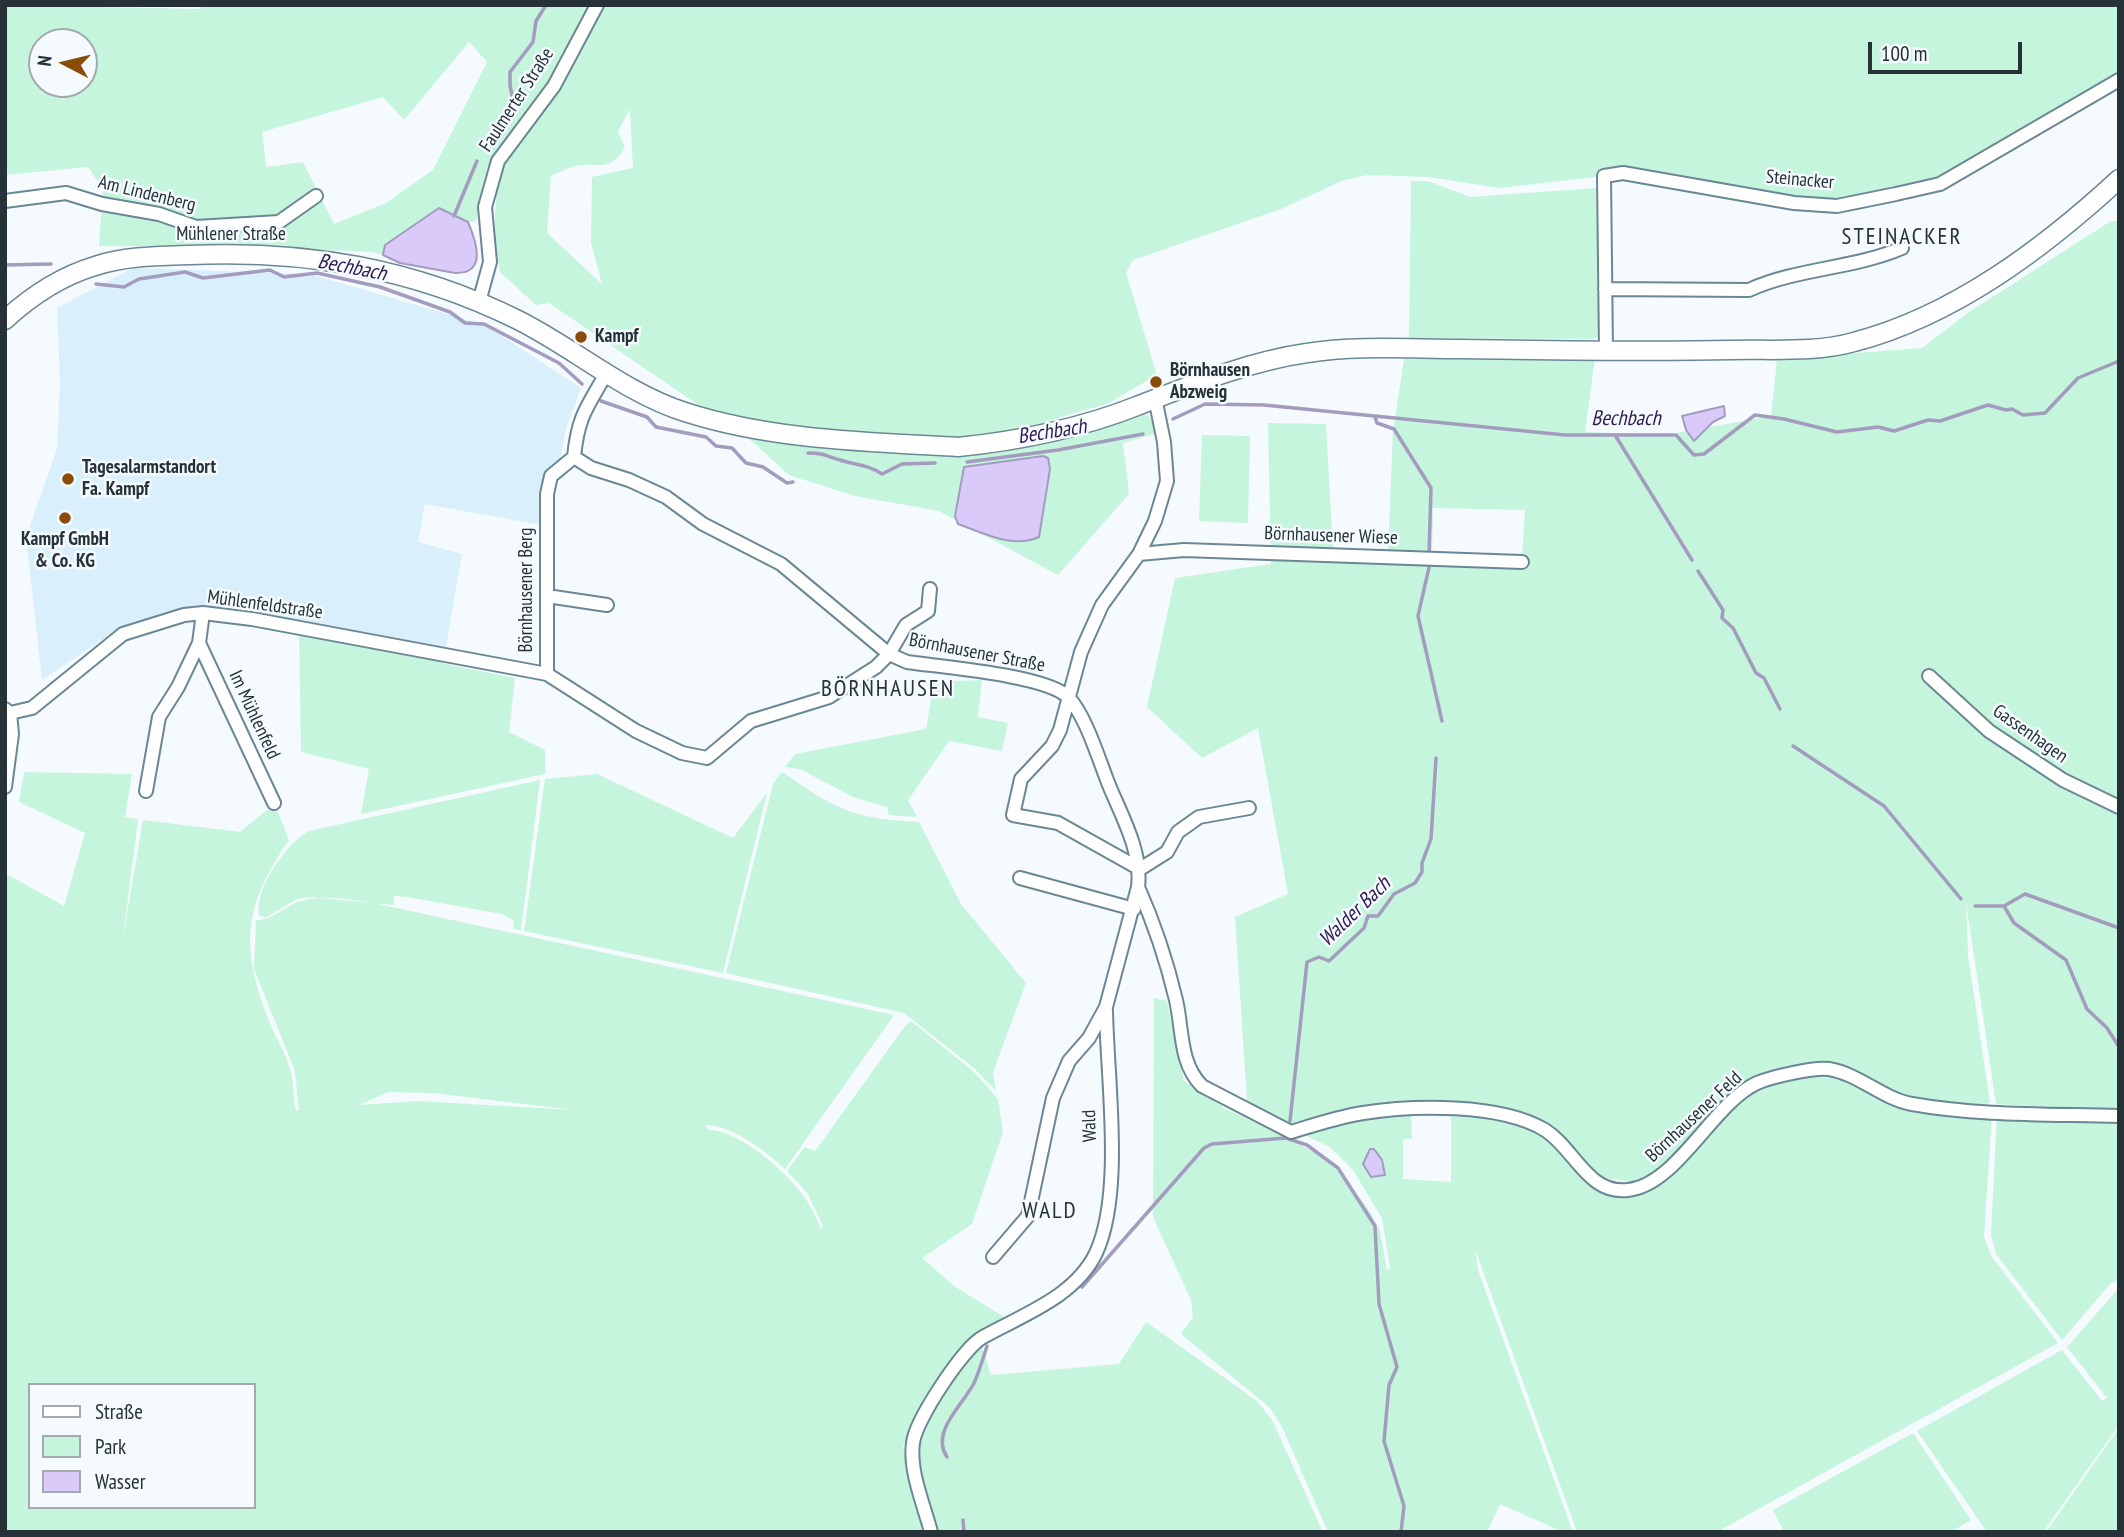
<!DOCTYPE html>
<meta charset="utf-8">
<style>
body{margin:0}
#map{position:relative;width:2124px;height:1537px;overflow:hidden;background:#f4fafd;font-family:"PT Sans Narrow",sans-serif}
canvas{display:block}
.frame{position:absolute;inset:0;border:7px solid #263238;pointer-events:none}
.legend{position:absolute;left:28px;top:1383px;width:228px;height:126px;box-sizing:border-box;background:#f4fafd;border:2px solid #a2aaae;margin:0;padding:9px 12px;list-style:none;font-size:21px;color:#263238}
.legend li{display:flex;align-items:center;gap:14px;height:35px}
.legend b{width:35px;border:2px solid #a2aaae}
.north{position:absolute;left:28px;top:28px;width:70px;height:70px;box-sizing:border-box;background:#f4fafd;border:2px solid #a2aaae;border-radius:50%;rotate:277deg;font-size:19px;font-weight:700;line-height:28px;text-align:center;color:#263238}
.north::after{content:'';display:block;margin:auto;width:24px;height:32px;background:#894d09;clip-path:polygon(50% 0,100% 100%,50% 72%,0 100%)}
.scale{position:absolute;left:1868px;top:42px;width:154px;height:32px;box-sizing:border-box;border:4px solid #263238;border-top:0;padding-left:9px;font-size:21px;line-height:24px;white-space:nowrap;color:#263238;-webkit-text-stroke:5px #f4fafd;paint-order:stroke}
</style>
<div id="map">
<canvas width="2124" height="1537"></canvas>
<div class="frame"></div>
<ul class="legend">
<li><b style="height:9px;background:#fff"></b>Straße</li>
<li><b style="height:19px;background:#c5f5dc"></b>Park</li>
<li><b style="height:19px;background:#d9caf9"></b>Wasser</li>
</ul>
<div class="north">N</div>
<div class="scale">100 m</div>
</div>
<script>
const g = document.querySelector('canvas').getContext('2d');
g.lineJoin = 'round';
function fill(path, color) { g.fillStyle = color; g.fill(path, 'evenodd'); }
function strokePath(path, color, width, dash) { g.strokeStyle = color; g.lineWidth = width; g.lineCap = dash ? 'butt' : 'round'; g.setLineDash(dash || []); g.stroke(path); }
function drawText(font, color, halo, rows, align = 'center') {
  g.font = font + ' "PT Sans Narrow",sans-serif'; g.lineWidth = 5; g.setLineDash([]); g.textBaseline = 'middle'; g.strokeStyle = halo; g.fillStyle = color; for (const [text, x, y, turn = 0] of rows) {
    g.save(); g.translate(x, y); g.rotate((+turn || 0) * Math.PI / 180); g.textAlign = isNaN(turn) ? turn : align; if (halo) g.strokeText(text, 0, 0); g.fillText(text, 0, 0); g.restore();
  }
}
const built = new Path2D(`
 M133,268l177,6 175,51 96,63 -15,41 -19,97 -122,-22 -7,38 44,12 -17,98 -244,-47 -81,23 -78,52 -16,-143 31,-88 3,-65 -3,-76z`);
const green = new Path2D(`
 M5,5l196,4v-4h391l-36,66 -69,98 -11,52 -8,1 -30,-14 -53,37 -2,10 -10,-3 -115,-5 -159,-1 4,-57 -15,-22 -83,8zM42,42h42v42h-42zM469,42l18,20 -54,108 -47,33 -52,21 -31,-62 -37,5 -4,-35 121,-35 21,23z
 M604,5h1515v71l-179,108 -103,22 -233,-30 -104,12 -72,-11 -60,-2 -24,5 -63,29 -148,51 -7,13 31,102 -50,29 -57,16 3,16 74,-22 21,1 10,18 -35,10 6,51 -71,81 -119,-64 -84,-15 -66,-21 -35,-32 -205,-140 -13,2 -36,-33 -6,-36 3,-54 7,-22zM630,109l3,59 -41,9 -1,66 11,41 -55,-51 4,-57c7,-3 14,-7 21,-9 25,-7 37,8 53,-20l-7,-16z
 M1411,181h17l42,16 126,-9 4,147 -6,4 -185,-1z
 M2111,221h8v890l-123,-7 -30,-202 2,53 22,148 -23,3 -63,-9 -70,-30 -39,1 -31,5 -20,9 -65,68 -29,24 -18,8 -34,-5 -51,-51 -150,-22 -41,4 -61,18 -48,-25 -12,-184 53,-23 -30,-166 -56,30 -55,-51 28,-129 96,-14 -3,-141 58,1 7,126 55,2 5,-120 11,-73 191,-1 -10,74 80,3 106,-19 6,-57 145,-11 47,-36zM1433,508l92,2 -3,47 -90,-3z
 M1202,435l48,1 -2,87 -49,-2z
 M299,631l146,28v5l70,14 -6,54 36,18v24l-184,40 8,-45 -68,-17z
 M982,680l-4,37 30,6 -6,28 -53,-10 -41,59 9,17 -28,-2 -2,-8 -34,-10 -53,-28 -15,-2 10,-13 131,-25 8,-47z
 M24,772l108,2 -7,43 13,2 -15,119 20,-118 97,12 32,-26 6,6 11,28c-45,64 -49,107 -21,178 6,18 19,36 23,55 3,12 2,25 5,38l3,-1 -4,-39 -41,-102 2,-49c18,1 31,-17 49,-20 35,-7 85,7 119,14l470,101 -109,154c-21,-19 -51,-43 -80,-44l3,5c31,-1 83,45 99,71 6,9 10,20 15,29l1,-4 -15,-32 -21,-23 18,-24 10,4 91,-126 5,-4 63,51 24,27 5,33 -31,92 -50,34 32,28 50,31 -52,41 -35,55 -14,34 22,85h-920v-659l59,33 21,-73 -66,-31zM388,1092l45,1 141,17 -156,-9 -59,4zM30,1385h224v122h-224z
 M782,772c56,38 68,46 137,50l42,82 65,79 -33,89 3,19 -21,-22 -71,-56 -178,-40 47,-189z
 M597,774l136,64 34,-45 -44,180 -199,-42 21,-152z
 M540,780l-19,150 -7,-1 -1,-9 -11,-6 -95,-17 -13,-1v9l-86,-8 -11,2 -32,19 -6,-3c-5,-25 28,-73 50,-84z
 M1154,998l13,3 17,80 42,28 63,29 42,24 36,45 13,23 7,41 3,-4 -8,-49 -29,-48 -23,-23 -30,-14 65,-16 46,-3 1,25h-9v40l48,3v-69c28,-2 72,3 94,22 17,14 31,32 46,47l61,4 82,-82 24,-18 30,-9 39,-5 82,34 83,7 -8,124 8,20 66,86 -341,189h-140l-102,-283 3,21 95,262h-10l-63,-28 -13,28h-159l-46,-105 -12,-19 -89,-74 12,-17 -2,-17 -38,-83z
 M1997,1113l122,5v161l-8,4 -49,57 -66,-86 -5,-19z
 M2119,1288v137l-76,107h-56l-70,-101 145,-81 40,51 5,-3 -40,-51z
 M1146,1322l111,79 15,19 51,112h-387c-9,-30 -26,-71 -16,-103 7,-18 47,-66 61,-85l10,31 128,-11z
 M2119,1428v104h-73z
 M1913,1433l58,87 -20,12h-167l-11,-22z`);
const water = new Path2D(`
 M439,208l29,14c8,19 20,52 -13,51l-55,-10 -17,-8 2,-10z
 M1724,406l1,10 -12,6 -19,19 -8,-11 -4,-14z
 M1043,456l5,2 2,11 -11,68c-27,12 -55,-4 -81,-13l-3,-8 9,-49z
 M1370,1149h4l8,11 3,15 -14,2 -8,-13z`);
const stream = new Path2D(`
 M484,145l13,-22 18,-15 -5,-22v-14l23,-30 3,-21 10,-16
 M454,216l23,-55
 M5,265l46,-1
 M96,284l28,3 15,-8 46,-7 18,6 67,-8 14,7 33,-4 63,14 70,25 15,11 19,1 75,39 23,21
 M601,401l46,16 9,10 50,10 10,9 16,2 14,15 17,4 24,16 6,-1
 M1375,417l2,6 17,6 37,59 -2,66
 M1173,419l32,-15 59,1 301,30h111l18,20 10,-1 51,-39 29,4 53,13 41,-5 16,4 34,-11 12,1 48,-16 18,5 6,-1 11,6 22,-2 33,-35 41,-17
 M1615,435l77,125
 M808,453c16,0 18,3 32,7 15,5 27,4 42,14l20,-10 33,-1
 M967,462l91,-12 85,-16
 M1430,563l-12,53 24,105
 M1698,571l25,39 -1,8 11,10 23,45 8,5 16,31
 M1793,746l91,60 77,93
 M1975,906h29l21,-12 94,34
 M2004,906l10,17 52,37 21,49 20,19 12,19
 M1290,1121l17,-159 12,-5 10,4 35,-33 4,-12h10l16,-22 21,-11 7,-11v-9l9,-24 5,-81
 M1082,1287l122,-139 8,-4 74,-6 21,7 31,23 37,58 4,78 18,63 -8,18 -5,56 20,65 -3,26
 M947,1457c-17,-25 16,-52 27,-74 5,-11 9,-24 13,-37
 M963,1520l1,12`);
const street = new Path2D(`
 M5,201l61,-8 36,11 57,10 37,13 83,-5 37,-26
 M1605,289l144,1c48,-22 104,-21 153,-42
 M479,302l11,-40 -5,-55 13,-46 56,-75 43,-81
 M1606,350l-2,-174 19,-3 171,30 43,3 59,-12 44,-10 179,-104
 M607,372c-19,34 -29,43 -33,85l17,11 38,12 37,17 37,27 78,40 108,90 18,8c34,5 139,13 161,35 19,20 32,67 43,93 13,30 31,64 27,97l-32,120 -17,31 -20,23 -16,37 -25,118 -35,41
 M1155,398l9,44 3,39 -12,40 -16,33 -37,51 -21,47 -21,78 -8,16 -31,33 -8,36 45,8 82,46 27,-17 11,-20 21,-15 50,-9
 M1139,554l45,-4 338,12
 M547,596l60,9
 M203,613l-4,30 75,160
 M547,674v-180l4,-18 23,-19
 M1929,676l60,55 74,49 56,27
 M5,709l5,4 22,-5 91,-74 61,-19 19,-2 49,6 295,55 89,57 46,22 25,5 44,-37 78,-24 47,-30 13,-13 17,-29 22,-14 2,-22
 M5,787l7,-53 -2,-21
 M146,791l13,-74 19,-30 21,-44
 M1020,878l114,31
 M1138,887c16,36 29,75 38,113 7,30 3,63 26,86l89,46c23,-7 47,-15 72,-19 50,-8 137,-10 182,17 29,18 43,65 83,60 49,-5 85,-87 129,-107 14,-6 57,-16 72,-14 30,5 54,30 83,35 67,12 139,10 207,12
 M931,1532c-7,-27 -22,-61 -18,-89 2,-22 50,-95 70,-106 39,-22 92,-40 113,-84 28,-61 11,-174 10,-243`);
const secondary = new Path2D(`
 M5,320c26,-24 57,-44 90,-54 30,-10 64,-10 95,-11 116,-5 223,13 328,65 56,28 107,73 167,92 86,28 184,30 273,35 60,-6 123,-19 179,-41 54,-21 113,-45 170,-53 50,-8 103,-4 154,-4 90,1 180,3 270,1 40,-1 85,3 123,-8 100,-26 190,-94 265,-163`);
const markers = [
 [581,337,7,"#894d09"],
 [1156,382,7,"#894d09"],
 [68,479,7,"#894d09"],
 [65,518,7,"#894d09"]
];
const streetNames = [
 ["Faulmerter Straße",517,100,-57],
 ["Steinacker",1800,180,5],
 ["Am Lindenberg",147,194,14],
 ["Mühlener Straße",231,235],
 ["Börnhausener Wiese",1331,536,2],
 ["Börnhausener Berg",527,590,-90],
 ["Mühlenfeldstraße",265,605,8],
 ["Börnhausener Straße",977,653,11],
 ["Im Mühlenfeld",254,715,65],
 ["Gassenhagen",2030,734,35],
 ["Börnhausener Feld",1694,1117,-43],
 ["Wald",1090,1126,-92]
];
const poiNames = [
 ["Kampf",595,337],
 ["Börnhausen",1170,371],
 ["Abzweig",1170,393],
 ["Tagesalarmstandort",82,468],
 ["Fa. Kampf",82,490],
 ["Kampf GmbH",65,540,"center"],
 ["& Co. KG",65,562,"center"]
];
const waterNames = [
 ["Bechbach",352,268,11],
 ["Bechbach",1626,419],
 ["Bechbach",1052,432,-9],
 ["Walder Bach",1355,912,-44]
];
const quarterNames = [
 ["STEINACKER",1902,237],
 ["BÖRNHAUSEN",888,689],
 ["WALD",1050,1211]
];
fill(built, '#d9f0fc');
fill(green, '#c5f5dc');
fill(water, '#d9caf9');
strokePath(water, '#a39cbf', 2);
strokePath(stream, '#a39cbf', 3.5);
strokePath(street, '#6b8796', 16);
strokePath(secondary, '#6b8796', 21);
strokePath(street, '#fff', 12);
strokePath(secondary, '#fff', 18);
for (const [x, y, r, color] of markers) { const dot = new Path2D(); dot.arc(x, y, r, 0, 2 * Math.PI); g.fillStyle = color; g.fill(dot); strokePath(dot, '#f4fafd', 2.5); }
drawText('19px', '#263238', '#f4fafd', streetNames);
drawText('bold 19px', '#263238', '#f4fafd', poiNames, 'left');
drawText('italic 21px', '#311a51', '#f4fafd', waterNames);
g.letterSpacing = '2px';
drawText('23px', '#263238', '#f4fafd', quarterNames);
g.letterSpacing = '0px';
</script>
